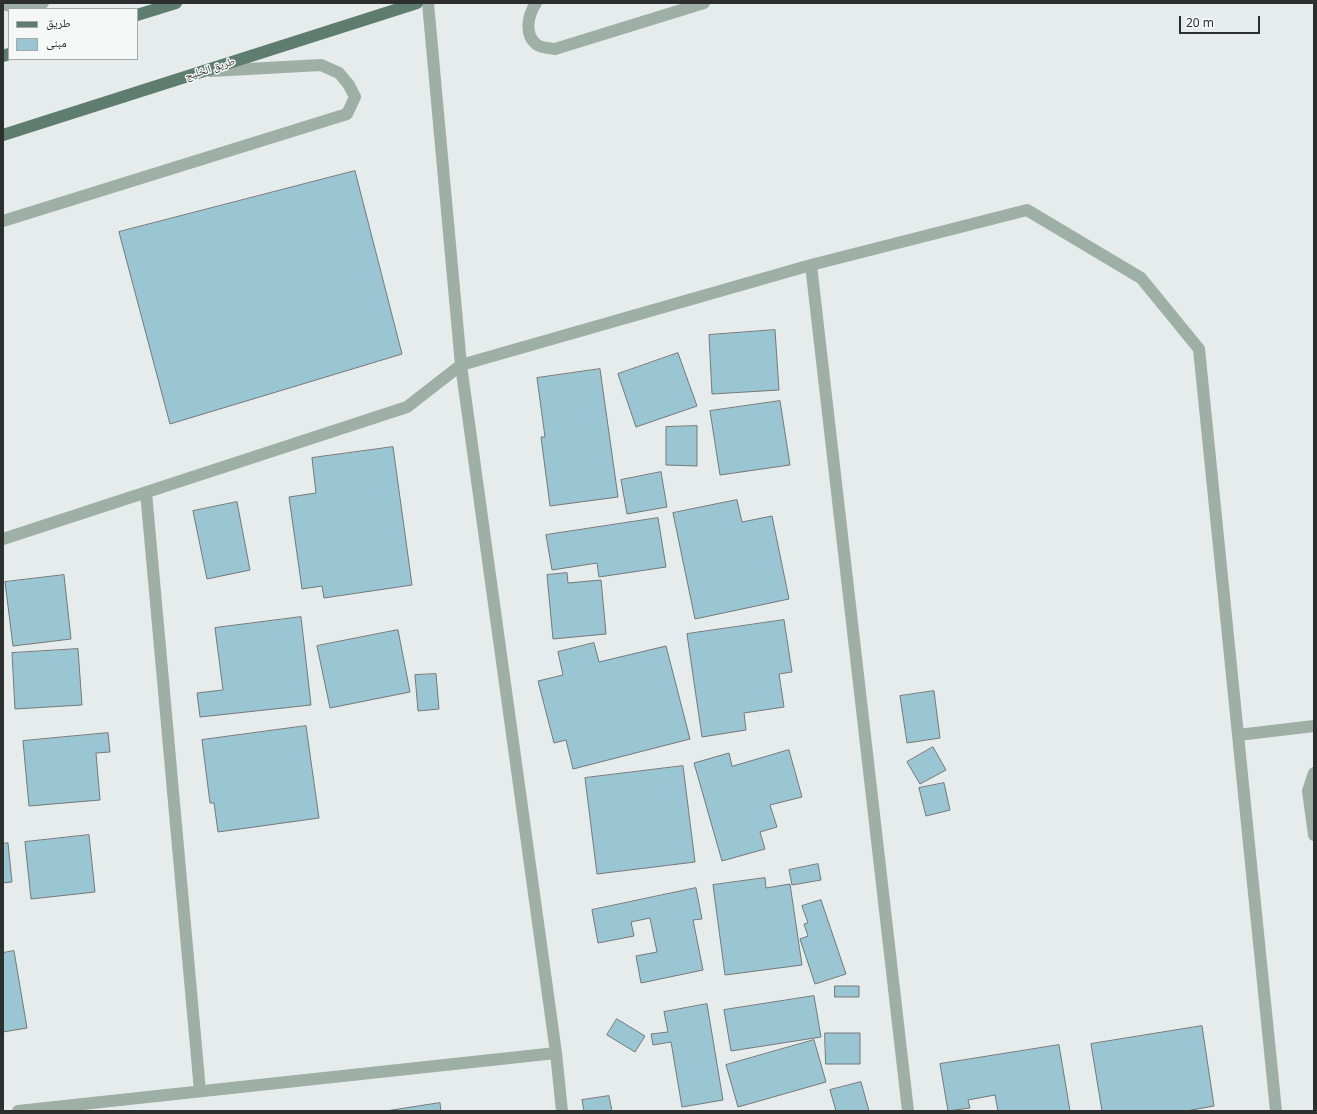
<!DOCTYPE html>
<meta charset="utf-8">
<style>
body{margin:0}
#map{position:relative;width:1317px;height:1114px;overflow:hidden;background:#e6ebeb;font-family:"Noto Sans","Noto Naskh Arabic",sans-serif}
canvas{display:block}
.frame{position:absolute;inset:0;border:4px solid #2d2f2f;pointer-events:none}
.legend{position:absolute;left:8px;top:8px;width:130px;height:52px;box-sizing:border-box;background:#f4f9f8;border:1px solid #a4a8a8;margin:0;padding:5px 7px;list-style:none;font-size:12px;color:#2d2f2f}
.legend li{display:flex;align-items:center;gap:8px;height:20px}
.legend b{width:20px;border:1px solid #a4a8a8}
.scale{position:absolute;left:1179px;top:16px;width:81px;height:18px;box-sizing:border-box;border:2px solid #2d2f2f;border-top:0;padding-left:5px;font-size:12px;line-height:14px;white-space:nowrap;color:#2d2f2f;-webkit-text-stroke:3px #f4f9f8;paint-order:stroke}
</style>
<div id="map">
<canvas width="1317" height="1114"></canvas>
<div class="frame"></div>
<ul class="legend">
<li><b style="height:5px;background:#5e7d6e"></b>طريق</li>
<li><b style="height:11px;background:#9ac5d3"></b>مبنى</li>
</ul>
<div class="scale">20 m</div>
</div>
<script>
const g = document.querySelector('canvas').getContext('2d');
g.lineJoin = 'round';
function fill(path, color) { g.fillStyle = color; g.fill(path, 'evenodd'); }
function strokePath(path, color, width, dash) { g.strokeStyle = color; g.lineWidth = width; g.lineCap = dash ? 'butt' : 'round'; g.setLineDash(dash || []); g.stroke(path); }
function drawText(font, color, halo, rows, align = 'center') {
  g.font = font + ' "Noto Sans","Noto Naskh Arabic",sans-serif'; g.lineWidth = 3; g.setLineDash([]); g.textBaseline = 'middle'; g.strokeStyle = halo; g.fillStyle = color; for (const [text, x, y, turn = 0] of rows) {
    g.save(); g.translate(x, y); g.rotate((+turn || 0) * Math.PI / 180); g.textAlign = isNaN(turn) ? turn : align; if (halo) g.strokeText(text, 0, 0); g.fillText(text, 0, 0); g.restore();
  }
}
const building = new Path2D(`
 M355,171l47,183 -232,70 -51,-192z
 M775,330l4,60 -67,4 -3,-59z
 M678,353l19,53 -61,21 -18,-53z
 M600,369l18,128 -68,9 -9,-69h4l-8,-59z
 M780,401l10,64 -70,10 -10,-64z
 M697,426v40l-31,-1v-38z
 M393,447l19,138 -88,13 -2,-12 -20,3 -13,-92 27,-4 -4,-35z
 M661,472l6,35 -40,7 -6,-34z
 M737,500l5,22 30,-6 17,83 -94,20 -22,-106z
 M237,502l13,68 -43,9 -14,-68z
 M658,518l8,49 -67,10 -2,-14 -45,7 -6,-35z
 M567,573l1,10 33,-3 5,54 -53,5 -6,-64z
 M64,575l7,64 -58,7 -8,-64z
 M301,617l10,88 -111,12 -3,-24 26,-3 -8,-62z
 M784,620l8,52 -13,2 5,33 -40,6 2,17 -44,7 -15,-103z
 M398,630l12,62 -80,16 -13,-62z
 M594,643l5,19 67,-16 24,93 -117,30 -7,-29 -12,3 -16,-62 25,-6 -5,-23z
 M78,649l4,56 -67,4 -3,-56z
 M436,674l3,35 -21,2 -3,-36z
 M934,691l6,47 -33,5 -7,-47z
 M306,726l13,92 -101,14 -4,-29h-4l-8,-63z
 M108,733l2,19 -14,1 4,47 -71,6 -6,-65z
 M933,747l13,23 -26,14 -13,-22z
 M789,750l13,47 -32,8 7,22 -17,5 5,17 -43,12 -28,-98 35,-10 3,13z
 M683,766l12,96 -98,12 -12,-96z
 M944,783l6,27 -24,6 -7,-28z
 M89,835l6,57 -64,7 -6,-57z
 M8,843l4,39 -9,1v-39z
 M818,864l3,16 -29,5 -3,-15z
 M765,878l1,10 24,-4 12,81 -77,10 -12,-90z
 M696,888l6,31 -9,1 10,50 -62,13 -5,-27 21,-4 -7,-34 -19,4 3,14 -36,7 -6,-33z
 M821,900l25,74 -31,10 -15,-45 8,-3 -4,-12 4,-1 -6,-17z
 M14,951l13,77 -24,4v-79z
 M835,986h24v11h-24z
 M814,996l7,41 -90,14 -7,-41z
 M707,1004l16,96 -41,7 -11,-65 -18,3 -2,-11 17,-2 -4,-20z
 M617,1019l28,17 -10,16 -28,-17z
 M1202,1026l12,80 -28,5h-84l-11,-67z
 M825,1033h35v31h-34z
 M814,1040l12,42 -88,25 -12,-42z
 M1059,1045l11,66h-72l-3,-16 -27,5 2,8 -22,3 -8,-47z
 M861,1082l8,29h-33l-6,-21z
 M609,1096l3,15h-28l-2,-11z
 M440,1103l1,8h-55z`);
const minor = new Path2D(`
 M428,3l33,362 95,688 6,58
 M536,3c-8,12 -12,31 0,41 4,4 14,4 19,5l149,-46
 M3,4l11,3 29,-4
 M3,221l344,-107 8,-17 -6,-12 -10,-12 -18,-8 -110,6
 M811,265l97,846
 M146,492l54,599
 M3,539l404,-132 54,-42 350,-100 216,-55 114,68 58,71 77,762
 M1238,735l76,-9
 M1314,773l-6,18 6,44
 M18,1111l538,-58`);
const major = new Path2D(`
 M137,15l39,-12
 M3,56l6,-2
 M3,135l414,-132`);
const streetNames = [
 ["طريق الخليج",210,69,-18]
];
fill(building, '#9ac5d3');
strokePath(building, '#74787a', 1);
strokePath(minor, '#9eafa6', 12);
strokePath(major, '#5e7d6e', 12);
drawText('11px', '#2d2f2f', '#f4f9f8', streetNames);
</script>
